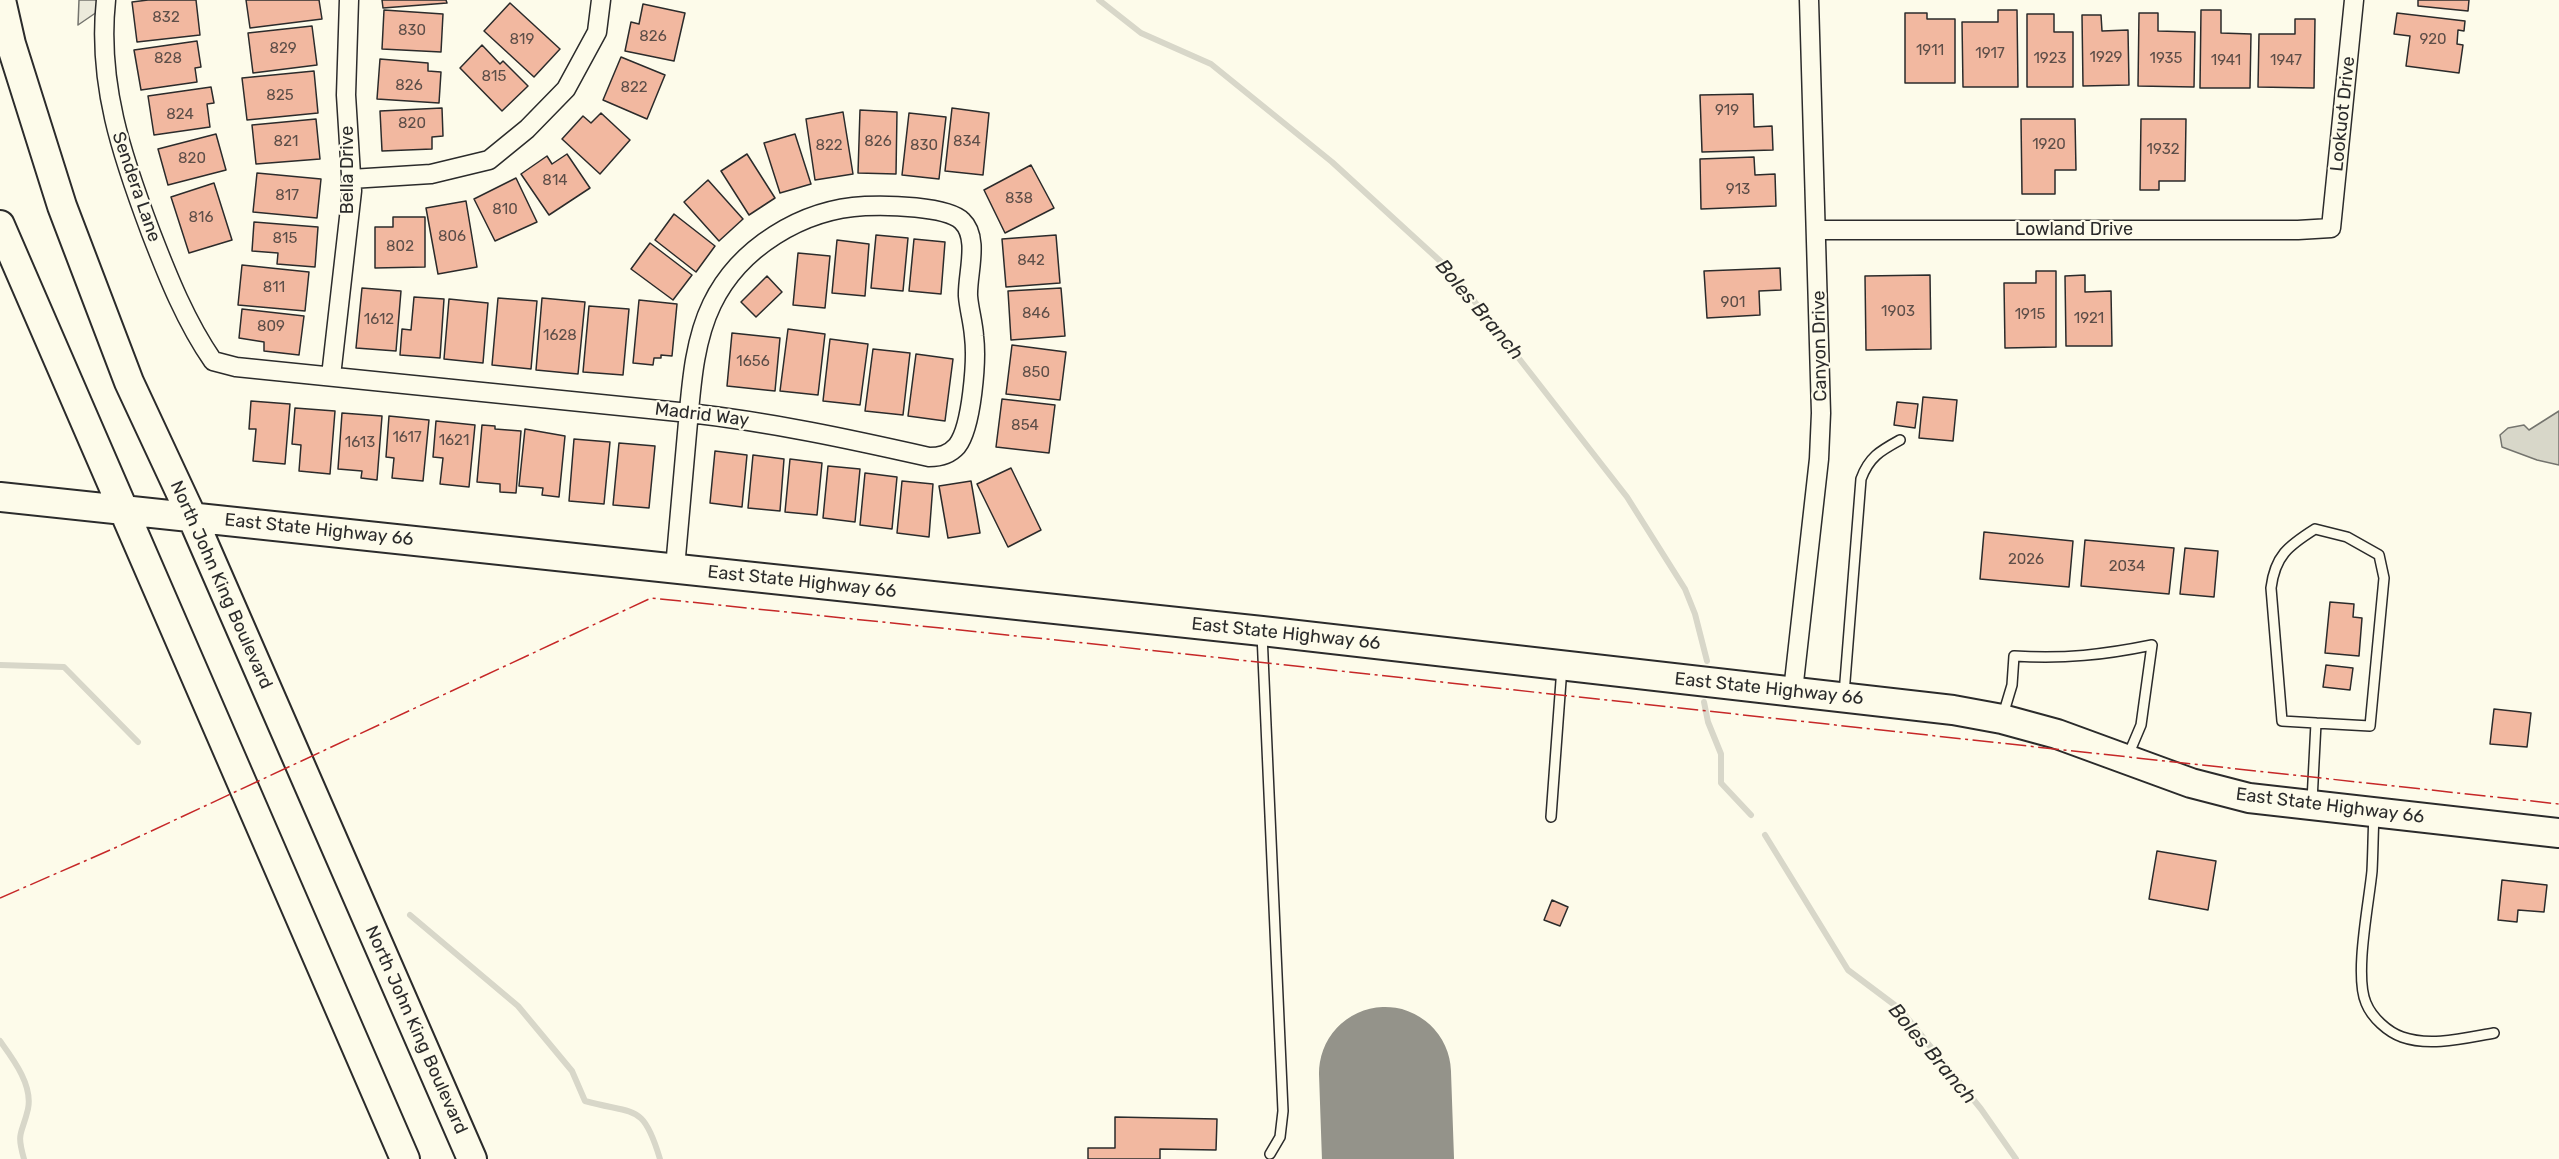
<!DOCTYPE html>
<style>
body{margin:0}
canvas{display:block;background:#fdfbea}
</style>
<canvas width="2559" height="1159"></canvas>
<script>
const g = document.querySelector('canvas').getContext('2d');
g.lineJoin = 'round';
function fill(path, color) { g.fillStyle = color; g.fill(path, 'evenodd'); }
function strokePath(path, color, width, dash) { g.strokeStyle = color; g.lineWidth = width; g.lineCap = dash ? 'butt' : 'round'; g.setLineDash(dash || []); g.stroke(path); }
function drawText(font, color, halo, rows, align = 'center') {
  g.font = font + ' Rubik,sans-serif'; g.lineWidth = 4.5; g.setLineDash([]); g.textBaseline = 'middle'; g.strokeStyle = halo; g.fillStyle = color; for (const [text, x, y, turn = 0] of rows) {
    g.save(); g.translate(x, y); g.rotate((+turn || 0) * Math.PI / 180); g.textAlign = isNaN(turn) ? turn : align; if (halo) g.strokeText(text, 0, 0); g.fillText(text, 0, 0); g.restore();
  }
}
const parking = new Path2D(`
 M79,0h19l-1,12 -19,13z`);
const water = new Path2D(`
 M2559,411v54l-22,-5 -35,-13 -2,-12 8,-7 16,-3 5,5z`);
const stream = new Path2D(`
 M1099,0l42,33 70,31 121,98 118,108 177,227 58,92 10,25 12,47
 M0,665l64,2 74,75
 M1704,702l4,20 13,32v29l30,32
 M1765,835l83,135 52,39 81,100 35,50
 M410,915l108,91 54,65 13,30c50,14 58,1 75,58
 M0,1041c13,18 33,44 28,68 -6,26 -12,22 -4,50`);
const runway = new Path2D(`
 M1385,1073l3,86`);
const building = new Path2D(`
 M148,0h48l4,35 -63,7 -5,-40z
 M246,0h73l3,19 -72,9z
 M382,0h64l1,3 -64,5z
 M2418,0h51l-1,11 -50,-5z
 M510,3l50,46 -26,28 -50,-46z
 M643,4l42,9 -11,48 -49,-10 6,-29 8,2z
 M384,10l59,4 -2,38 -59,-3z
 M1998,10h19l1,77h-55l-1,-65h36z
 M2201,10h20v23l30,1 -1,54h-50z
 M1905,13h22v6h28v64h-50z
 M2139,13h19v18l37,1 -1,55 -56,-1z
 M2397,13l68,8 -1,10 -6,-1 -1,14 6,1 -4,28 -53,-7 4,-30 -16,-2z
 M2027,14h27v18h19v55h-46z
 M2082,15h19l1,16 26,-1 1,55 -46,1z
 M2295,19h20l-1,69 -56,-1 1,-53h36z
 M312,26l5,39 -64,8 -5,-40z
 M197,41l4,26 -6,1 2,14 -56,8 -7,-40z
 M482,45l18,19 3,-3 25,25 -26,25 -42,-43z
 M621,57l44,18 -18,44 -44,-19z
 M380,59l48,4v8l13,1 -2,31 -62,-4z
 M314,71l4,42 -71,7 -5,-42z
 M211,87l3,16 -7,1 3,23 -56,8 -6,-39z
 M1753,94l1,33 18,-1 1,24 -71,2 -2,-57z
 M442,108l1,28 -11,1v12l-50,2 -2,-40z
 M952,108l37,5 -6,62 -38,-4z
 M860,110l37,2 -1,62 -38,-1z
 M843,112l10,62 -38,6 -9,-61z
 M601,113l29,27 -30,34 -38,-35 21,-23 8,7z
 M909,113l37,4 -7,62 -37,-4z
 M316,119l4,40 -64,5 -4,-39z
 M2021,119h54l1,51h-21v24h-33z
 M2141,119h45l-1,62h-26v9h-19z
 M216,134l10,36 -58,15 -10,-36z
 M795,134l16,50 -31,9 -16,-50z
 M567,154l23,34 -41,27 -28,-41 26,-18 5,8z
 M747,154l28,44 -26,17 -28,-44z
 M1754,157l1,18 20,-1 1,32 -75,3 -1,-50z
 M1031,165l23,43 -49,25 -21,-43z
 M257,173l64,6 -4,39 -64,-6z
 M516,178l21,44 -42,19 -21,-42z
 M708,180l35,39 -24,22 -35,-39z
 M214,183l18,57 -43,13 -18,-56z
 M466,201l11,66 -39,7 -12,-66z
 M674,214l41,32 -19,26 -41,-32z
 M393,217h32v50l-50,1v-41h18z
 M254,222l64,5 -3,40 -38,-3 1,-11 -26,-2z
 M876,235l32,3 -5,53 -32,-3z
 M1056,235l4,48 -54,4 -4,-48z
 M914,239l31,3 -4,52 -32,-3z
 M837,240l32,4 -4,52 -33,-3z
 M650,243l42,32 -19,25 -42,-31z
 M798,253l32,3 -5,52 -32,-3z
 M242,265l67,7 -4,39 -67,-6z
 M1780,268l1,22 -22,1 1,24 -53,3 -3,-47z
 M2036,271h20v76l-51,1 -1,-65h32z
 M1930,275l1,74 -65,1 -1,-74z
 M2085,275v17l26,-1 1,55h-46l-1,-70z
 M767,276l15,16 -26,25 -15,-15z
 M362,288l39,3 -5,60 -40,-3z
 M1061,288l4,48 -54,4 -3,-49z
 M414,297l30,2 -4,59 -40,-3 2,-26 9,1z
 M498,298l39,3 -6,68 -39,-4z
 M542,298l43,4 -7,72 -42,-4z
 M449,299l39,4 -5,60 -39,-4z
 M639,300l38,4 -5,52 -11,-1v3h-7l-1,7 -20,-2z
 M589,306l40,3 -6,66 -40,-3z
 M242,309l62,7 -5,39 -35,-4v-9l-25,-4z
 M788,329l37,5 -7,61 -38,-4z
 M732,333l48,5 -5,53 -48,-5z
 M830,339l38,5 -8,61 -37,-4z
 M1012,345l54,7 -6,48 -54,-6z
 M873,349l37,4 -7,62 -38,-4z
 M916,354l37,5 -8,62 -37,-5z
 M1923,397l34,3 -4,41 -34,-3z
 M1002,399l53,6 -6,48 -53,-6z
 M251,401l39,3 -5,60 -32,-3 3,-32h-7z
 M1897,402l21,2 -3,24 -21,-3z
 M295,408l40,3 -5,63 -31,-3 2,-26 -9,-1z
 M342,413l40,3 -5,64 -16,-2 1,-7 -24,-2z
 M389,416l40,4 -6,61 -31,-3 2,-20 -8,-1z
 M436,421l39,4 -6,62 -29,-3 3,-26 -10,-1z
 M482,425l13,1v3l26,2 -5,62 -16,-1v-8l-23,-2z
 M525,429l40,7 -6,61 -17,-2 1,-7 -24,-2z
 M574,439l36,3 -6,62 -35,-3z
 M619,443l36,3 -6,62 -36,-3z
 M715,451l32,4 -5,52 -32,-4z
 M753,455l31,4 -4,52 -32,-3z
 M790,459l32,4 -5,52 -32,-3z
 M828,466l32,3 -5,53 -32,-4z
 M1011,468l30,62 -33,17 -31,-63z
 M865,473l32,4 -5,52 -32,-4z
 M902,481l31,3 -4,53 -32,-4z
 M971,481l9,52 -32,5 -9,-52z
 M1984,532l89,9 -4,46 -89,-8z
 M2085,540l89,8 -5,46 -88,-8z
 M2185,548l33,3 -4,46 -34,-3z
 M2330,602l24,2 -1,13 9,1 -3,38 -34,-3z
 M2326,665l27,3 -3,22 -27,-3z
 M2494,709l37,4 -4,34 -37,-3z
 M2157,851l59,10 -8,49 -59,-11z
 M2502,880l45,5 -3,27 -26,-2 -1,12 -19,-2z
 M1552,900l16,7 -8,19 -16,-6z
 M1115,1117l102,2 -1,31 -56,-1v10h-72v-11h27z`);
const service = new Path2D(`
 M1262,634l21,477 -3,26 -10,17
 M1844,694l17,-215c8,-22 19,-28 39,-39
 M2003,715l9,-30 2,-29c51,3 89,-1 138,-11l-11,80 -14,33
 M2312,801l4,-78 -34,-2 -11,-133c4,-32 17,-42 44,-59l32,8 32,18 5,23 -14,148 -54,-3
 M2374,815c-1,19 -1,37 -2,56 -3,32 -18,104 -6,132 6,15 22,29 36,34 28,10 63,1 92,-4
 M1551,817l11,-150`);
const minor = new Path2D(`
 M106,0c-9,83 16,156 45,233 17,44 35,89 62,128l23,6 453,46c81,9 160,26 240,44 11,0 20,-2 28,-11 15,-19 20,-86 17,-110 -1,-14 -5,-27 -6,-40 -1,-22 12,-58 -6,-75 -15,-15 -76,-16 -97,-15 -63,3 -126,42 -153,98 -19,39 -21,87 -25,129 -4,45 -8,90 -12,135
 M351,179l80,-5 58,-14 38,-31 39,-40 31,-57 4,-32
 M1817,230h481l33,-2 23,-228
 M331,376l21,-185 -6,-96 3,-95
 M1793,691l26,-232 2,-46 -12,-413`);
const primary = new Path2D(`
 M1,0l10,44 51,162 67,176 63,135 280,642
 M0,225l405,934
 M0,497l1262,134 691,79 49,9 55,15 134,49 58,15 310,35`);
const power = new Path2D(`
 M0,898l117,-51 534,-249 424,44 1484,162`);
const numberNames = [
 ["832",166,18],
 ["830",412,31],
 ["826",653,37],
 ["819",522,40],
 ["920",2433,40],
 ["829",283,49],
 ["1911",1930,51],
 ["1917",1990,54],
 ["1929",2106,58],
 ["828",168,59],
 ["1923",2050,59],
 ["1935",2166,59],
 ["1941",2226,61],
 ["1947",2286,61],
 ["815",494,77],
 ["826",409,86],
 ["822",634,88],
 ["825",280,96],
 ["919",1727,111],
 ["824",180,115],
 ["820",412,124],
 ["821",286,142],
 ["826",878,142],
 ["834",967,142],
 ["1920",2049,145],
 ["822",829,146],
 ["830",924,146],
 ["1932",2163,150],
 ["820",192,159],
 ["814",555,181],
 ["913",1738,190],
 ["817",287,196],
 ["838",1019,199],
 ["810",505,210],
 ["816",201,218],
 ["806",452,237],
 ["815",285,239],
 ["802",400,247],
 ["842",1031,261],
 ["811",274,288],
 ["901",1733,303],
 ["1903",1898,312],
 ["846",1036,314],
 ["1915",2030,315],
 ["1921",2089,319],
 ["1612",379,320],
 ["809",271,327],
 ["1628",560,336],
 ["1656",753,362],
 ["850",1036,373],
 ["854",1025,426],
 ["1617",407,438],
 ["1621",454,441],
 ["1613",360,443],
 ["2026",2026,560],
 ["2034",2127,567]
];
const streetNames = [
 ["Lookuot Drive",2343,114,-84],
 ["Bella Drive",348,170,-90],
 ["Sendera Lane",136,187,71],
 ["Lowland Drive",2074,230],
 ["Canyon Drive",1820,346,-91],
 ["Madrid Way",702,415,7],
 ["East State Highway 66",319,530,6],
 ["East State Highway 66",802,582,6],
 ["North John King Boulevard",221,585,66],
 ["East State Highway 66",1286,634,6],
 ["East State Highway 66",1769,689,6],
 ["East State Highway 66",2330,806,7],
 ["North John King Boulevard",416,1030,66]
];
const waterNames = [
 ["Boles Branch",1479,310,50],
 ["Boles Branch",1932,1054,50]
];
fill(parking, '#eceadb');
strokePath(parking, '#74746e', 1.5);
fill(water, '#d8d7c9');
strokePath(water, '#74746e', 1.5);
strokePath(stream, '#d8d7c9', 6);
strokePath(runway, '#94938a', 132);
fill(building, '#f2b8a0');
strokePath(building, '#2b2b2b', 1.5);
strokePath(service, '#2b2b2b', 12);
strokePath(minor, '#2b2b2b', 21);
strokePath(primary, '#2b2b2b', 32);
strokePath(service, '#fdfbea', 9);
strokePath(minor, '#fdfbea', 18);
strokePath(primary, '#fdfbea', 28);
strokePath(power, '#c62828', 1.5, [21, 4.5, 3, 4.5]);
drawText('15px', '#5d4e48', null, numberNames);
drawText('18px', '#2b2b2b', '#fdfbea', streetNames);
drawText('italic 20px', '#2b2b2b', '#fdfbea', waterNames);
</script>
